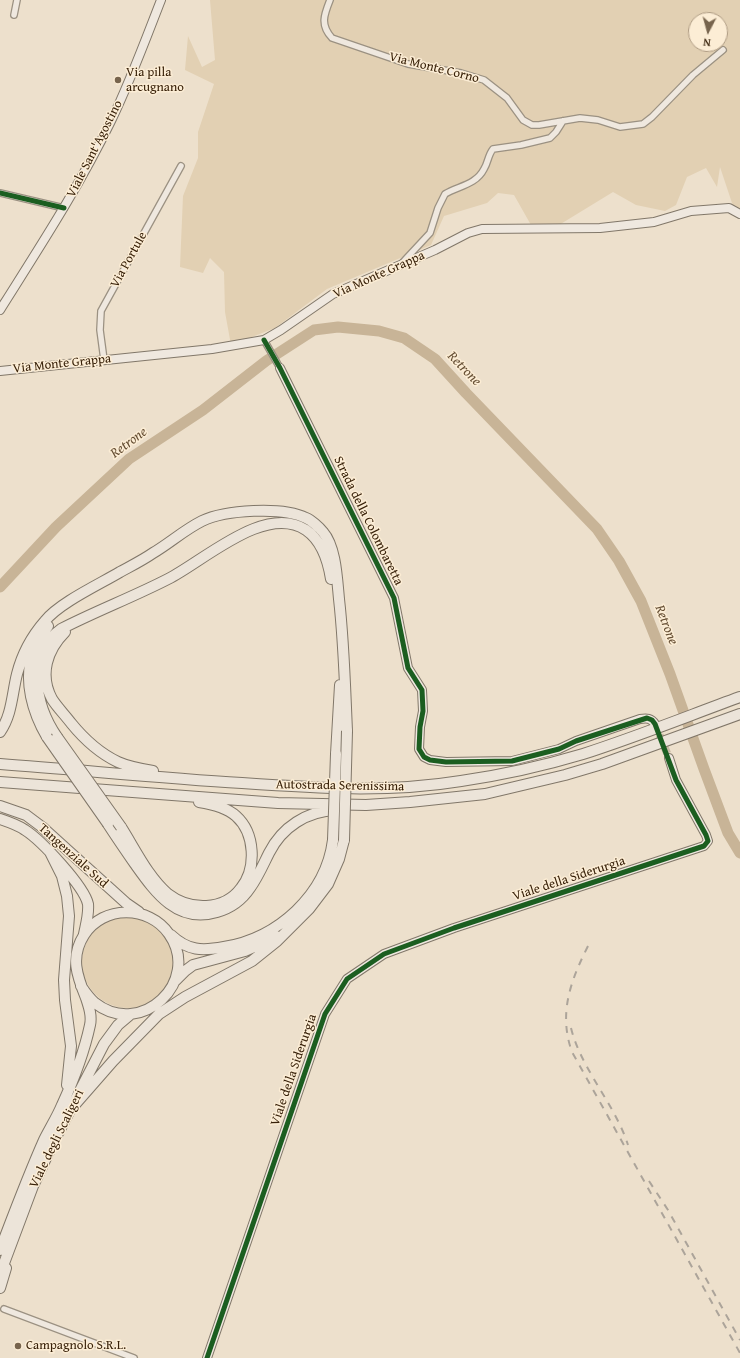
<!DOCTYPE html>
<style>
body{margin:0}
#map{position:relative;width:740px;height:1358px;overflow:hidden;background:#ede0cc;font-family:"Gentium Book Plus",serif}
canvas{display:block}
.north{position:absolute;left:688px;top:12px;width:40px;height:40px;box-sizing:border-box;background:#fcedd5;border:1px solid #ae9b83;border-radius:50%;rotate:186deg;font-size:11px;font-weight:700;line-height:16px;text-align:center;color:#382109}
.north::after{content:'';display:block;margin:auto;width:14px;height:18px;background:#77644d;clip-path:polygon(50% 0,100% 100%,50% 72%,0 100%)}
</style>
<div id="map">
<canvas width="740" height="1358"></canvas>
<div class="north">N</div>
</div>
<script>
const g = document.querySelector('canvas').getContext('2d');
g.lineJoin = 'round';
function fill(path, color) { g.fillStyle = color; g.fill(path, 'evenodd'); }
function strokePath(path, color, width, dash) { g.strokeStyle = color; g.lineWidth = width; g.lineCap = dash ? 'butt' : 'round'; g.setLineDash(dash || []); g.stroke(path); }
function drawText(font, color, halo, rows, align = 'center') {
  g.font = font + ' "Gentium Book Plus",serif'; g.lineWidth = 3; g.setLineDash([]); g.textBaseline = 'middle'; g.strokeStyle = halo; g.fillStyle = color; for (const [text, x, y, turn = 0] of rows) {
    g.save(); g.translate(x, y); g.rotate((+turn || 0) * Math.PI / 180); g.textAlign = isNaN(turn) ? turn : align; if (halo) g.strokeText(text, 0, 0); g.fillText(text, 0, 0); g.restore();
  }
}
const green = new Path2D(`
 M210,0h530v209l-7,-3 -13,-39 -3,20 -11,-19 -19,9 -11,28 -11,6 -29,-6 -23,-13 -54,33h-28l-17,-30 -16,-2 -11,10 -43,13 -13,29 -104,44 -52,39 -44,17 -6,-33 -1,-40 -14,-14 -7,15 -23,-6 3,-71 15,-38v-26l16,-48 -29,-14 3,-34 14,31 13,-7zM696,20h24v24h-24z
 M82 962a46 46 0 1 1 92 0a46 46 0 1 1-92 0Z`);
const river = new Path2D(`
 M0,587l56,-60 73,-68 74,-49 63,-49 48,-31 24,-3 41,4 25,7 31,21 31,34 131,136 22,32 22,40 29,73 34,95 24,64 12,20`);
const secondaryTunnel = new Path2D(`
 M655,724l14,34`);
const street = new Path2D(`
 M330,0c-6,15 -10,25 2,38l76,26 53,9 23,7 23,18 16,22 9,5h7l41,-7 18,2 22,7 23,-3 9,-7 41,-42 30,-25
 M14,15l3,-15
 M0,193l64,15
 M403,262l27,-29 8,-25 7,-14c13,-8 31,-9 39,-25 4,-6 4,-14 9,-20l28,-4 29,-7 6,-6 7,-11
 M264,340l16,28
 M104,360l-4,-30 1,-19 80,-145
 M4,1309l130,49`);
const secondary = new Path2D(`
 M0,310c39,-62 79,-123 111,-189 19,-39 34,-80 50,-121
 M280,368l114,230 14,70 14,22 1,21 -3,16 -1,22 5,8 6,3 16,2 66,-1 47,-12 17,-8 64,-22c7,-1 11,-1 15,5
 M0,371l212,-22 52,-9 17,-10 52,-36 102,-44 33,-17 14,-4 118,-1 54,-6 37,-11 38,-3 11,6
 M207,1358l118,-344 22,-35 37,-25 70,-26 250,-82 4,-5 -2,-6 -30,-55 -7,-22`);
const highway = new Path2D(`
 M65,632c-18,18 -26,43 -13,67 5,8 13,16 19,24 13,16 28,30 47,39 11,5 23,7 35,9
 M0,732c12,-17 12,-38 17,-58 5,-20 14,-37 28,-53 14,-18 55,-37 75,-49 11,-6 23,-12 33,-19 17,-10 31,-23 49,-32 23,-11 80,-15 104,-3 5,2 13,9 17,14 13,15 14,47 16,67 5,44 6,88 8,132
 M47,737c-14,-24 -24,-56 -14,-84 3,-10 9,-19 15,-27
 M57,737c-22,-32 -32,-82 4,-108 35,-18 72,-32 107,-50 36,-18 97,-76 138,-49 16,11 22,30 25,49
 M336,754l4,-69
 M0,764c81,6 161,14 242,19 73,5 146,10 219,-2 41,-6 82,-15 122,-27 53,-17 105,-38 157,-57
 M0,782l278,21 88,2 44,-3 75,-8 80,-19 37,-11 138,-50
 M0,806l26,9 16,12 84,76 13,9
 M0,819c9,3 18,6 25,11 16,10 59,56 63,74 1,10 -2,20 -4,30
 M108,824c9,14 18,27 27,40 20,28 42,60 82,48 14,-4 25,-12 33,-24 8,-11 13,-23 19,-35 13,-26 38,-42 67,-43
 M121,827c14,22 27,50 47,67 22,17 56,17 73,-6 16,-20 14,-55 -5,-72 -10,-9 -24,-12 -37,-14
 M50,852l12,24 5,20 2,20 -5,64 1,20 6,46 -4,39
 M171,935c17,16 31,16 53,12 54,-9 102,-52 109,-107
 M175,981l10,-10 8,-6 52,-14 25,-11 6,-4
 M71,1109l42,-48 46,-47 26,-17 67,-36 25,-20 32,-32 19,-25 11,-25 5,-19
 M0,1250c14,-37 28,-74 44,-110 6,-12 13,-23 18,-35 12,-26 22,-52 28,-80 2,-9 -1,-18 -4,-27 -9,-22 -16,-41 -2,-63 19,-30 65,-30 85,-1 33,47 -28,105 -74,69 -6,-5 -10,-11 -14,-17
 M0,1274l33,-88 21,-45 50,-97 14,-19 13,-11
 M0,1288l6,-20`);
const rail = new Path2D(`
 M588,946c-17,34 -30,67 -16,106l168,301
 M571,1028c10,41 44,76 57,117
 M649,1181l19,29 72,130`);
const highwayBridge = new Path2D(`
 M47,737l61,87
 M57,737l64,90
 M333,840l3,-86
 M344,840l3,-109`);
const cycleway = new Path2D(`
 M0,193l64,15
 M207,1358l118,-344 22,-35 37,-25 70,-26 250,-82 4,-5 -2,-6 -30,-55 -21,-56 -3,-4 -5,-2 -71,23 -17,8 -47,12 -66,1 -16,-2 -6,-3 -5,-8 1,-22 3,-16 -1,-21 -14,-22 -14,-70 -114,-230 -16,-28`);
const markers = [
 [118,80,4,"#77644d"],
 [18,1346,4,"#77644d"]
];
const streetNames = [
 ["Via Monte Corno",434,68,14],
 ["Viale Sant'Agostino",95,149,-63],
 ["Via Portule",129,260,-61],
 ["Via Monte Grappa",379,275,-24],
 ["Via Monte Grappa",62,364,-6],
 ["Strada della Colombaretta",368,521,64],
 ["Autostrada Serenissima",340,786,1],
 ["Tangenziale Sud",73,856,42],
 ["Viale della Siderurgia",569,879,-18],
 ["Viale della Siderurgia",294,1070,-71],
 ["Viale degli Scaligeri",57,1139,-64]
];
const poiNames = [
 ["Via pilla",126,73],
 ["arcugnano",126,88],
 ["Campagnolo S.R.L.",26,1346]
];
const waterNames = [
 ["Retrone",464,369,46],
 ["Retrone",129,443,-37],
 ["Retrone",666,625,69]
];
fill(green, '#e2d0b3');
strokePath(river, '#c8b497', 11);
strokePath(secondaryTunnel, '#c9baa5', 8, [8, 4]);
strokePath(street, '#9b9182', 8);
strokePath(secondary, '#817769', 10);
strokePath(highway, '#817769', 12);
strokePath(street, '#efe8df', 5.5);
strokePath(secondary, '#efe8df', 8);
strokePath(highway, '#ece4d9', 10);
strokePath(rail, '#aca49a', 2, [7, 7]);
strokePath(highwayBridge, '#817769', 12, []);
strokePath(highwayBridge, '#ece4d9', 10);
strokePath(cycleway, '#1b5e20', 5);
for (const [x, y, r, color] of markers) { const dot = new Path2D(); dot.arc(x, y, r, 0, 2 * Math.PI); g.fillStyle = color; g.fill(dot); strokePath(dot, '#fcedd5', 1.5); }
drawText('13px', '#382109', '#fcedd5', streetNames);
drawText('13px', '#382109', '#fcedd5', poiNames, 'left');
drawText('italic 14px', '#654e33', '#fcedd5', waterNames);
</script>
